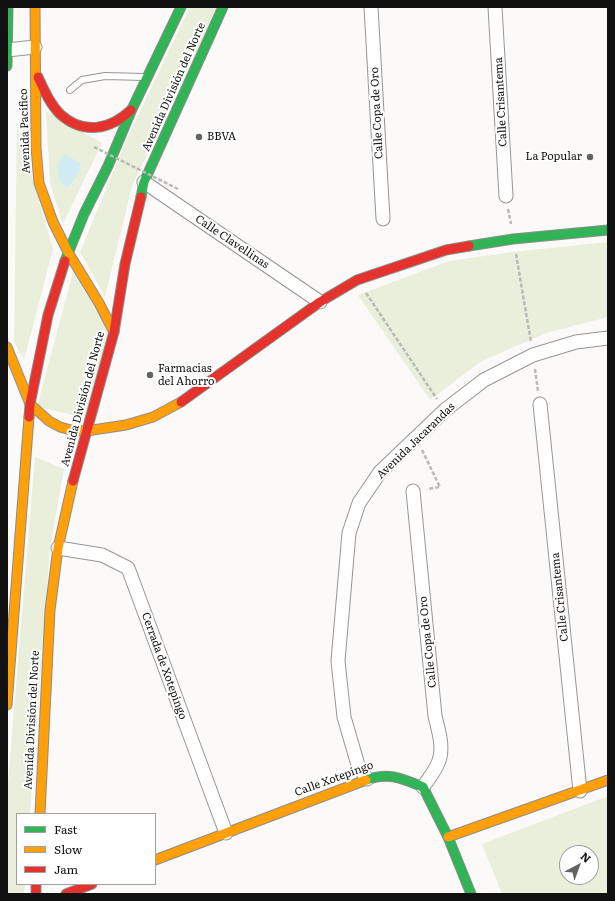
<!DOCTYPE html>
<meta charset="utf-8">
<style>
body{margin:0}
#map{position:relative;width:615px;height:901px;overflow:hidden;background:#fcfaf8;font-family:Literata,serif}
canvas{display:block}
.frame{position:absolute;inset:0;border:8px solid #111;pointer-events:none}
.legend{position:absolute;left:16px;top:813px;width:140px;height:72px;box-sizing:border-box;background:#fff;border:1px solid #a0a0a0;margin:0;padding:5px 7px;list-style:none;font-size:12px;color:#111}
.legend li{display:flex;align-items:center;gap:8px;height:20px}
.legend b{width:20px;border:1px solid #a0a0a0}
.north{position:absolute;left:559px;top:845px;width:40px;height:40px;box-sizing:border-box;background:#fff;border:1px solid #a0a0a0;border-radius:50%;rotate:41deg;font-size:11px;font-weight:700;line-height:16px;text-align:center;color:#111}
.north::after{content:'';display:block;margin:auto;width:14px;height:18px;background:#636362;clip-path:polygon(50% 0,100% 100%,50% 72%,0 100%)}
</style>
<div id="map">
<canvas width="615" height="901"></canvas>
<div class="frame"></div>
<ul class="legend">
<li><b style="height:5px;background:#30b455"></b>Fast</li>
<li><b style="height:5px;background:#ff9f0a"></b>Slow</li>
<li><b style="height:5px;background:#e5322d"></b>Jam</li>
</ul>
<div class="north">N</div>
</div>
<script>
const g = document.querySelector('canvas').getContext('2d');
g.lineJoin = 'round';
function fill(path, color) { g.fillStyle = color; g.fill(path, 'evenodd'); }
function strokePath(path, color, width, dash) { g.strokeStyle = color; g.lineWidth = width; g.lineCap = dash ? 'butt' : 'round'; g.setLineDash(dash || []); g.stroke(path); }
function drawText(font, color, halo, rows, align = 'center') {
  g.font = font + ' Literata,serif'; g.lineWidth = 4; g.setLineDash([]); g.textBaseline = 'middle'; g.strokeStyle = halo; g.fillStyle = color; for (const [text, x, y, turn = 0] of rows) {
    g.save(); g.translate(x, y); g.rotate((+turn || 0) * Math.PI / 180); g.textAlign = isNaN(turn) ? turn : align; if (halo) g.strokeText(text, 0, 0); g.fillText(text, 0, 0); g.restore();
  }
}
const green = new Path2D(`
 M190,7h28l-86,179 -27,111 -25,-45 48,-116z
 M46,111l56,32 -39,81 -13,-41z
 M17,124l36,125 -29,111 -10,-18z
 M608,242v75l-62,16 -66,29 -50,38 -72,-105 91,-34 63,-9z
 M74,268l37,65 -23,85 -51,-11z
 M35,457l29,12 -14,79 -20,266h-13v70h8l-1,10h-17v-99z
 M608,796v98h-106l-20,-50zM567,853h24v24h-24z`);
const water = new Path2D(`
 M65,154l15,9v9l-12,16 -8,-6 -3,-17z`);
const path = new Path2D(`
 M508,209l3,15
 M516,254l15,88
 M366,293l71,106
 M535,369l3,22
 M422,450l18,37 -13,2`);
const lane = new Path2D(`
 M70,90l12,-10 23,-4 39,1`);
const street = new Path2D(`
 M371,7l12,212
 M495,7l11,189
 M7,50l28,-3
 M144,182l176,120
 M540,404l40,387
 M413,491l22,225c3,13 8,28 5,41 -2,11 -11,21 -17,30
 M58,548l44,7 26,13 98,265
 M367,779l-9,-14 -14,-48 -6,-56 11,-128 10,-30 21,-31 65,-62 39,-30 49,-25 43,-13 32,-4`);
const fast = new Path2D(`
 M7,66l1,-59
 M141,197l3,-15 79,-175
 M469,246l44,-7 95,-9
 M65,261l19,-47 24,-48 24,-57 49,-102
 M366,780c23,-8 35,-2 57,7l25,50 23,57`);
const slow = new Path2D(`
 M35,7l1,141 3,35 14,39 15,30 31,51 15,29
 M7,347l23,57 19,17 11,6 11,3 15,1 40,-6 27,-8 28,-15
 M7,705l22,-288
 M40,814l10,-204 8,-62 15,-67
 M448,837l160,-57
 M155,860l211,-80`);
const jam = new Path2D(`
 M38,77c6,13 12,27 22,37 23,21 50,16 71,-4
 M181,402l139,-100 37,-22 89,-30 23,-4
 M29,417l1,-13 18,-89 17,-54
 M73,481l41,-149 11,-68 16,-67
 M36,884v10
 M66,894l26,-10`);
const pathBridge = new Path2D(`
 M94,147l84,42`);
const markers = [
 [199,137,4,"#636362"],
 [590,157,4,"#636362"],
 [150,375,4,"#636362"]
];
const streetNames = [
 ["Avenida División del Norte",174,87,-66],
 ["Calle Crisantema",501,102,-93],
 ["Calle Copa de Oro",377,113,-93],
 ["Avenida Pacífico",25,131,-92],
 ["Calle Clavellinas",232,242,34],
 ["Avenida División del Norte",83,399,-75],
 ["Avenida Jacarandas",416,441,-44],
 ["Calle Crisantema",560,597,-96],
 ["Calle Copa de Oro",428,642,-96],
 ["Cerrada de Xotepingo",164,666,70],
 ["Avenida División del Norte",32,720,-87],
 ["Calle Xotepingo",334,779,-20]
];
const poiNames = [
 ["BBVA",207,137],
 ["La Popular",582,157,"right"],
 ["Farmacias",158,369],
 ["del Ahorro",158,382]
];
fill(green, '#e9efda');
fill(water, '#d1ecf2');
strokePath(lane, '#979695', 8);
strokePath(street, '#979695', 15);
strokePath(fast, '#8d8d8c', 11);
strokePath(slow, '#8d8d8c', 11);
strokePath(jam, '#8d8d8c', 11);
strokePath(path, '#b9b9b8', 2.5, [4, 2]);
strokePath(lane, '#fffefe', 6);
strokePath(street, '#fffefe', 13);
strokePath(fast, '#30b455', 9);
strokePath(slow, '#ff9f0a', 9);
strokePath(jam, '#e5322d', 9);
strokePath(pathBridge, '#b9b9b8', 2.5, [4, 2]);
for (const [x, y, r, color] of markers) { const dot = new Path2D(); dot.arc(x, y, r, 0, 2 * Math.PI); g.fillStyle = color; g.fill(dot); strokePath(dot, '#fff', 1.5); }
drawText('11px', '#111', '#fff', streetNames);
drawText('11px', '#111', '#fff', poiNames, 'left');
</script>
